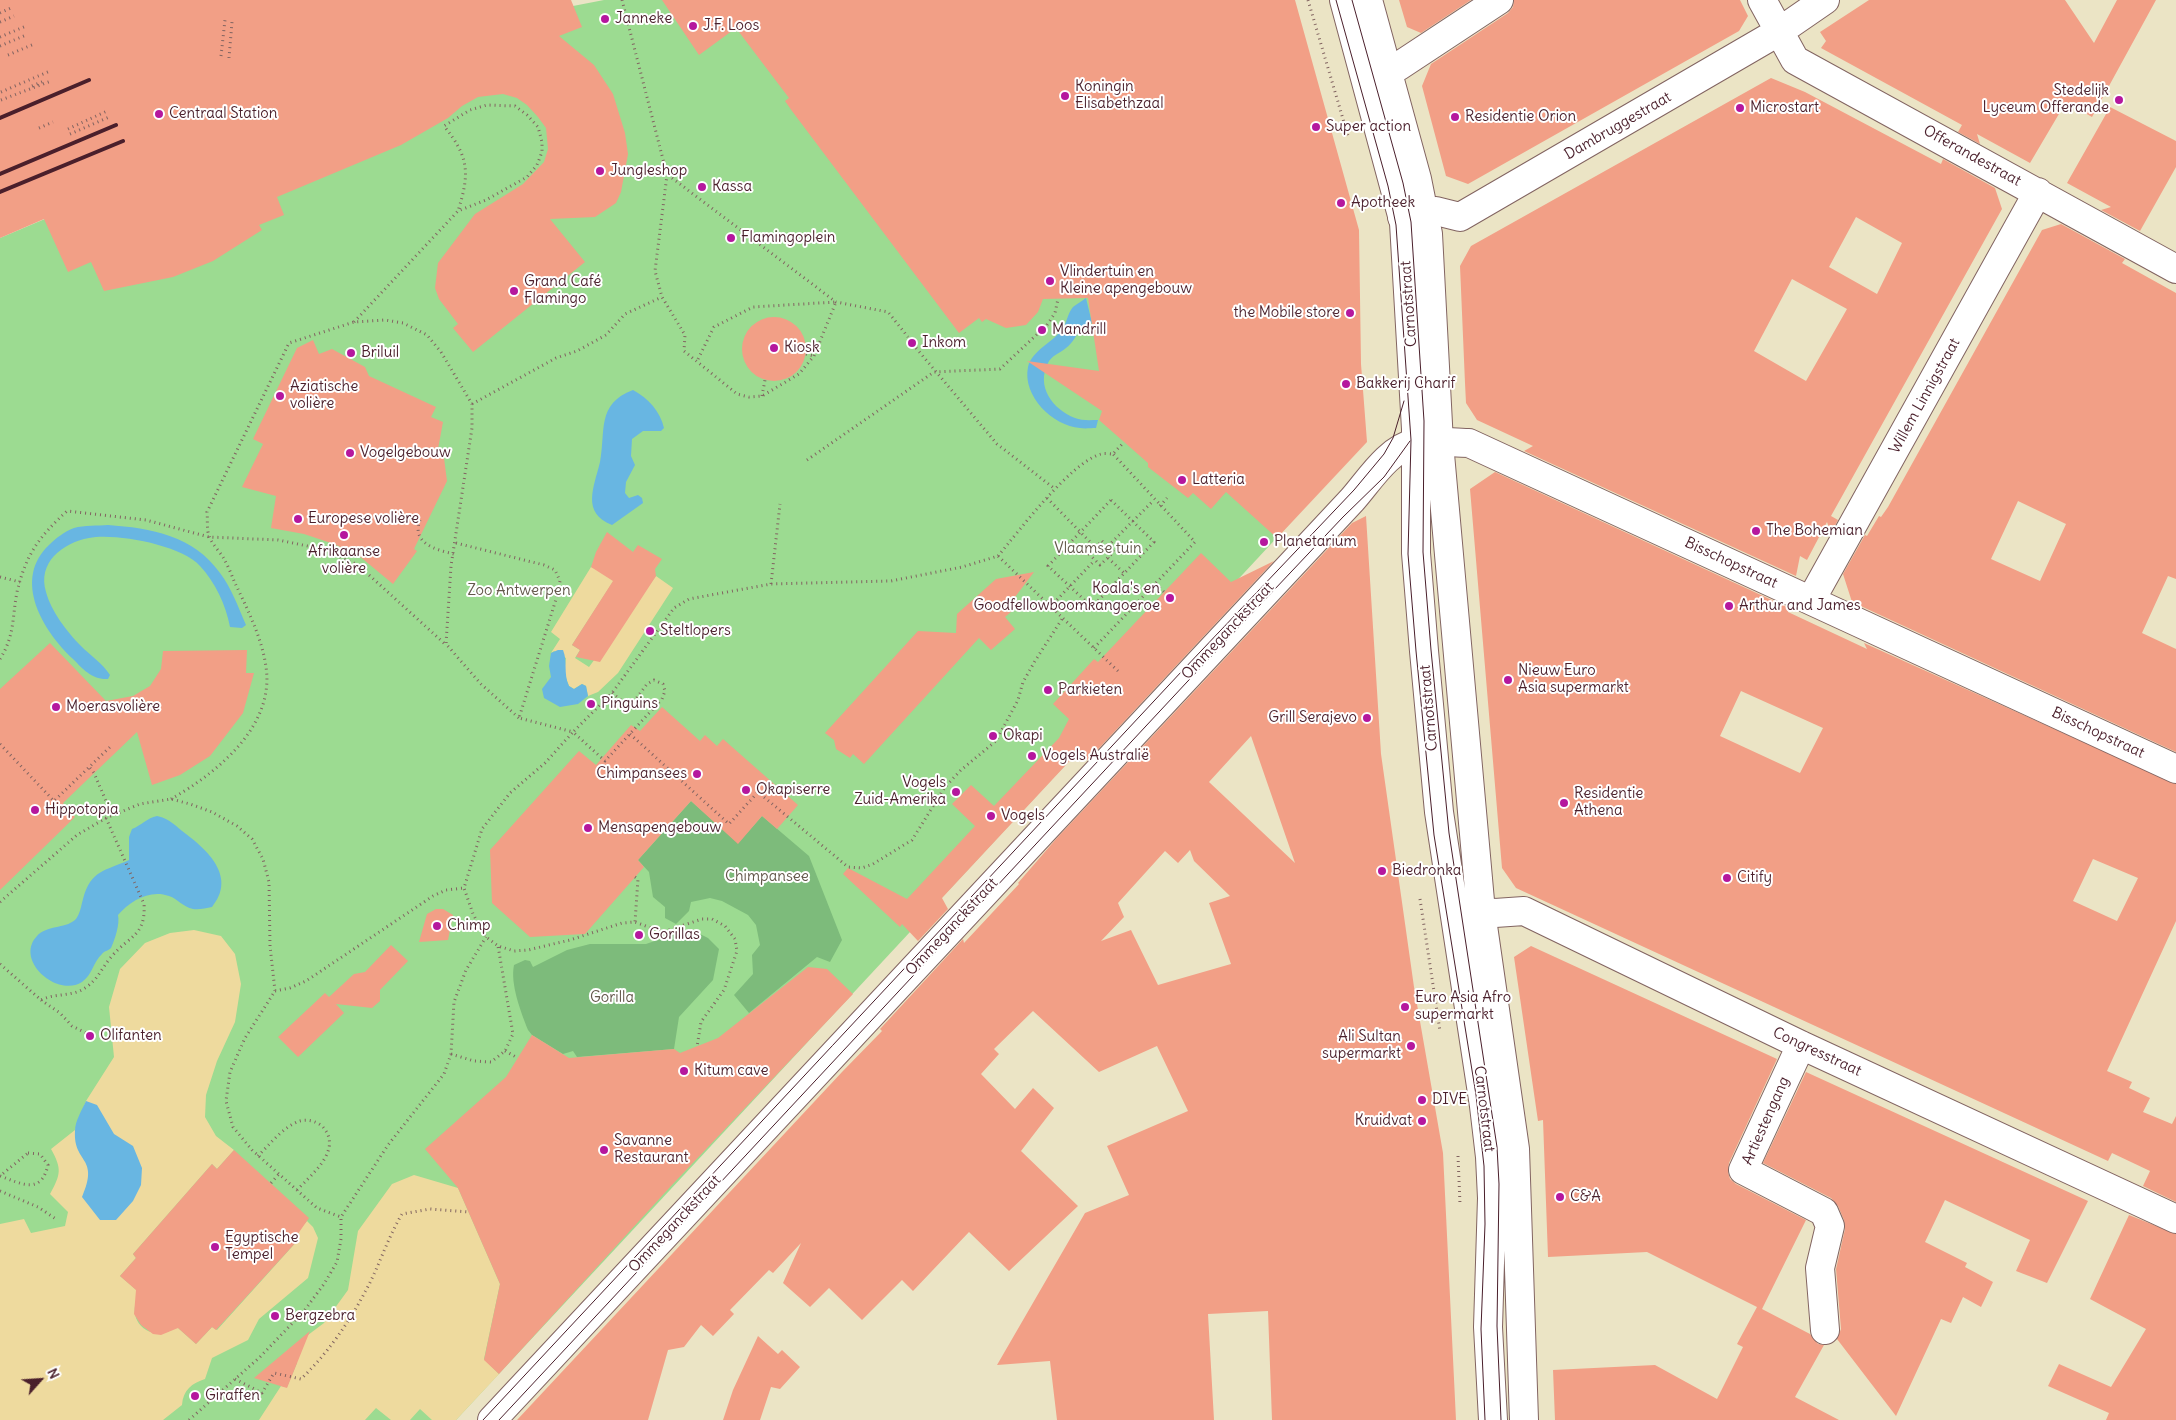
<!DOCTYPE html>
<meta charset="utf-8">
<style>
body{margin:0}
#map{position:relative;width:2176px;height:1420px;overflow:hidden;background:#ebe4c5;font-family:Delius,sans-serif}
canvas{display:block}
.north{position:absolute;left:15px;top:1355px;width:50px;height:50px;-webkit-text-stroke:4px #fff;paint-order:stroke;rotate:64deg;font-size:14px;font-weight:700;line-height:20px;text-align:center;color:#4a1f2b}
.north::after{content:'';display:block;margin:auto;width:18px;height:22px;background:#4a1f2b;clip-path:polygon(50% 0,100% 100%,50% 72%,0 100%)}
</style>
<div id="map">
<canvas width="2176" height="1420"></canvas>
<div class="north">N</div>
</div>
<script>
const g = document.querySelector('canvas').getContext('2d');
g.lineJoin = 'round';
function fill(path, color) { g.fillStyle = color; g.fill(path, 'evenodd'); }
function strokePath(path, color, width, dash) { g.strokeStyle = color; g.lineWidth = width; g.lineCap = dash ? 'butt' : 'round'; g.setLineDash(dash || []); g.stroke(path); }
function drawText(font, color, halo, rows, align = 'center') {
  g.font = font + ' Delius,sans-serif'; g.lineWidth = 4; g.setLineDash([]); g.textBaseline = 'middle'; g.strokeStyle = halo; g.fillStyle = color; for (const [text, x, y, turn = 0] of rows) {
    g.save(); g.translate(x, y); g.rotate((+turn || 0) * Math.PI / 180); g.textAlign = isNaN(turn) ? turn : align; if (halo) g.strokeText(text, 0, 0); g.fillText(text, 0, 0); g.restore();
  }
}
const green = new Path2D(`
 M604,0h166l226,139 301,377 -841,904h-456v-1182l276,-117 297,-115z`);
const forest = new Path2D(`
 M691,801l47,42 24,-27 47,40 33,84 -12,22 -13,-5 -68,56 -15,-18 19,-21 -1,-19 8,-10 -4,-20 -8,-10 -26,-14 -12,-3 -19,4 -2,9 -13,13 -11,-6v-11l-12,-10 -4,-25 -11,-12z
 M696,932l12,6 11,11 -6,31 -34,37 -5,32 -97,8 -4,-6 -10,3 -31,-19 -4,-5c-7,-18 -18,-46 -14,-65l11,-5 5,1 3,6 34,-17 23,-6h56l26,-9z`);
const sand = new Path2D(`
 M591,567l25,10 -44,68 8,5 -5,8 14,9 67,-91 17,12 -55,85 -20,19 -10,4 -2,-10 -4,-2 -8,5 -5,-3 -5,-13 2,-15 -12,-7 -3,2 9,-14 -9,-7z
 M194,930l27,6 14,18 6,30 -6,38 -18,39 -11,34 -1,22 11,19 18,14 -17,19 -5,-5 -79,90 3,4 -16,18 20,17c-17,27 10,52 37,34l19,17 16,-17 5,3 81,-90 -5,-4 14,-15 6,6 5,11 -10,40 -49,41 -11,21 -36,18 -7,21c-13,4 -22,11 -23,26l-19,15h-163v-196l24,-5 7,14 34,-7 3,-14 -18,-18c11,-20 12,-25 1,-45l24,-19 11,-29 28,-44 -5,-50 11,-38 25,-26 25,-10z
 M414,1175l44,13 42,96 -16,75 15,15 -43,46h-24l-12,-11 -10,11h-19l-15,-12 -11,12h-106l22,-34 6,1 10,-24 -9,-4v-9l36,-27 24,-33 10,-59 34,-47z`);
const water = new Path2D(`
 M1086,298l6,25 -10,3c-5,8 -9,17 -16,22 -7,6 -14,7 -18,15 -12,23 4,46 27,55 7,3 16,2 23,2l-2,8c-5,0 -11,1 -16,0 -27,-2 -58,-32 -52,-61 4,-16 23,-24 33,-36 6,-7 6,-17 12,-24 4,-3 9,-6 13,-9z
 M633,390c16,9 27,21 31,38l-3,3h-18l-11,8 -1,17 4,9 -9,17 -1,11 4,5 9,-3 4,3 1,5 -31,22c-31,-12 -18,-38 -12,-63 6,-31 -4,-58 33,-72z
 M108,525c43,3 86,11 112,48 12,16 18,34 26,52l-4,3 -12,-1c-4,-22 -15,-45 -30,-61 -19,-21 -84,-33 -111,-28 -27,5 -52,25 -43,54 5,19 21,40 35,54 9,9 22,18 29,29l-2,4c-16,1 -25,-10 -35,-20 -30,-28 -61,-79 -24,-114 7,-7 15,-13 25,-17 10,-3 24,-2 34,-3z
 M558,650h5c5,12 0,23 6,36l5,3 8,-5 4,2 2,10 -10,8 -18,3 -16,-9 -2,-9 9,-12 -2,-11 2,-13z
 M157,816c14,3 18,10 29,18 24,18 50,44 26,73 -6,1 -13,3 -19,2 -10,-2 -15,-10 -24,-13 -19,-7 -39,5 -51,19 2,9 -3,24 -7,33 -3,3 -7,3 -9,6 -9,8 -9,20 -20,28 -25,16 -68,-22 -45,-46 10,-11 27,-7 38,-16 5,-5 6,-14 8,-21 8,-30 23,-28 46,-39v-23l3,-8c10,-4 15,-11 25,-13z
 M86,1101l11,4 17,29 19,12 9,22 -1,17 -8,16 -17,19h-16l-18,-23c18,-41 -9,-33 -7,-66 0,-10 7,-21 11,-30z`);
const building = new Path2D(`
 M0,0h571l11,27 -23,9 35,29 19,29 12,39 3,21 -7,38 -5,11 -21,14 -45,2 35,43 -112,90 -20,-24 5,-4 -19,-25 -4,-11 3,-25 37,-49 48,-30 21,-22 4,-13 -2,-21 -8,-11 -11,-12 -10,-7 -14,-4 -25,3 -16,9 -14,12 -47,27 -124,52 7,18 -25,10 3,5 -49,31 -40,16 -69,14 -13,-29 -23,10 -24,-53 -44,19z
 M662,0h633l64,230 2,134 6,78 -90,96 -51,-46 -15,17 -18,-16 -5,5 -40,-31v-4l-49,-43 3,-9 -75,-50 72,10 -11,-73 -45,1 -5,13 -12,13 -20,3 -20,-9 -4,3 -3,-4 -20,15 -167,-222 -7,-10 4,-3 -53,-70 -37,27z
 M1399,0h72l-50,33 -14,-6z
 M1514,0h226l8,16 -9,15 -271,153 -22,-8 -24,-90 9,-22 77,-51 5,-6z
 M1869,0h196l29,43 23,-43h39l-64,117 -26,-15 -36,61 -53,-29 3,10 -22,-12 4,-7 -141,-77 5,-7 -6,-9z
 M1771,78l34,14 136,72 2,-5 52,29 7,21 -171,307 7,4 -7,13 -4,-11 -20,38 -7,-4 -4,20 -272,-125 9,-5 -56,-26 -11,-17 -1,-20 -5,-117 11,-20zM1856,217l46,26 -25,51 -48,-27zM1792,279l55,30 -41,72 -52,-30z
 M2110,107l66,34v26l-36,64 -39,-21 10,-3 -44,-24z
 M2061,224l64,35 -3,4 54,30v286l-8,-3 -26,57 34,16v103l-324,-150 -9,-28 22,-39 2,1 12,-20 2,1 7,-10 154,-277zM2018,501l48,23 -26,57 -49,-22z
 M742 349a32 32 0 1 1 64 0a32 32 0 1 1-64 0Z
 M313,340l6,14 13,-5 33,18 4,9 67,31 -5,10 12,5 -5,27 6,9 3,23 -33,68 3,2 -24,33 -35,-29 -24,-11 -30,-10 -33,-6 5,-32 -34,-9 21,-43 -10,-5 44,-91z
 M1495,472l294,136 -1,4 79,37 -3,-6 312,141v137l-69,150 25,11 -3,6 21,10 -7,14 29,12 4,-8v86l-33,-16 7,-15 -38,-18 -4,8 -592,-273 -14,-20 -32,-379zM1741,691l82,37 -23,45 -80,-37zM2093,859l45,19 -21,43 -44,-20z
 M1366,516l15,238 33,233 29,166 13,267h-184l-4,-109 -60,3 6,106h-157l-7,-59 -53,4 88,-152 44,-18 -22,-49 81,-35 -31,-65 -58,26 -66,-61 -39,38 5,5 -18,20 34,35 18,-21 21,20 -33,43 57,55 -69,65 -40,-39 -56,59 -11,-11 -40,40 -33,-32 -19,19 -27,-24 18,-40 -28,30 -4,-3 -39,40 4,4 -21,22 -12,-11 -17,22 -16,3 -20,70h-131l325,-348 40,-41 -2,-2 83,-90 1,4 55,-59 -1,-1 38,-44 296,-316zM1251,736l44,127 -86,-81zM1190,850l4,11 36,35 -21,7 22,61 -73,21 -27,-55 -30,11 23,-24 -6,-14 47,-52 13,12z
 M607,532l26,20 5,-7 24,14 -7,10 1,7 -56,86 -24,-5 4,-7 -8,-5 41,-64 -22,-14 5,-15z
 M1201,553l30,29 43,-21 -186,199 -9,-9 -137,147 6,11 -30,32 -16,-17 -2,3 -57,-53 5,-6 59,31 68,-73 -23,-22 19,-19 23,21 65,-68 10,-19 -16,-15 41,-45 4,3z
 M1034,572l-25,33 3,6 -7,6 10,12 -24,21 -12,-12 -115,126 -11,-10 -3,4 -14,-9 -2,-9 -9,-7 93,-102 38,2 1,-19 39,-35z
 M50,643l56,58 27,-5 17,-10 11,-17 2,-18 84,-1 -1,23h8l-11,40 -33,43 -30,19 -28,10 -15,-53 -74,71 12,14 -75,73v-201z
 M662,707l38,34 5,-6 12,11 6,-7 75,66 -21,24 -15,-13 -24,28 -47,-43 -53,59 6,7 -59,67 -55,3 -38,-34 -2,-53 89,-99 17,14 35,-40 9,6z
 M436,909h7l10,6 -5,25 -29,2 8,-28z
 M391,945l17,16 -28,29v11l-8,7 -36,-4 8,9 -46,44 -20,-20 47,-44 4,4 25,-23 11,-2z
 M1531,946l246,113 -48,104 -1,9 2,7 6,5 70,36 -44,89 48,25 8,10 6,1 -29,52 44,23h-284l-2,-50 102,-5 62,34 26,-52 -6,-3 20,-37 -110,-55 -99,5 -5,-137 -5,1 -24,-164z
 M808,967l19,2 26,25 -182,192 -172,188 -15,-14 16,-76 -42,-96 -33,-39 81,-72 26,-42 37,23 105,-9 6,4 38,-15z
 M1806,1072l282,129 -41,82 -31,-12 14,-31 -85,-40 -20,42 42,21 -2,4 28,15 -12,25 -18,-10 -12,26 -10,-4 -45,97 -59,-77 4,-10 -5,-60 9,-40 -1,-9 -6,-14 -7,-8 -68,-35z
 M234,1150l75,68 -14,20 3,2 -82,90 -4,-3 -16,17 -18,-16 -17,7 -8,-1 -12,-9 -7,-11 2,-24 -16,-14 16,-18 -3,-4 79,-90 5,5z
 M2129,1215l47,19v186h-70l3,-7 -61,-27 11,-22 52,23 35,-58 -56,-30z
 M310,1331l-23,57 -33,-10z
 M758,1336l20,18 4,-4 18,17 -20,22 -9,-2 -11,33h-37l10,-30z`);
const path = new Path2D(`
 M622,0l45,175 -12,96 7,26 23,38 -1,16 53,43 12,3 13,-1 37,-22 15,-18 22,-54 -83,5 -39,20 -17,34
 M1308,0l40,136
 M0,13l13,-6
 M0,22l14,-6
 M0,37l26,-11
 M0,46l26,-11
 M8,55l26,-11
 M221,56l4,-36
 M229,58l3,-36
 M32,86l12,-5
 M1,92l49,-21
 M1,100l50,-19
 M39,128l14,-6
 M68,129l39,-18
 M70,134l39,-17
 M668,175l168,127 52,10 20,25
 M354,322l104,-111 28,-11 41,-23 10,-12 5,-13v-10l-4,-15 -11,-12 -12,-9 -28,-1 -17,5 -26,16c25,31 26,47 14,85
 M916,348l81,96 58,45
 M806,354l8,2
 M762,396l3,-16
 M472,404l84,-46 21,-7 29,-16 19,-21 37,-17
 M807,460l127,-88 66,-3 47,-44 8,-12 3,-14
 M1047,498l49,50
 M1111,500l43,42 -62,65 -44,-41z
 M1160,506l7,-8
 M420,520c-9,23 16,30 34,34
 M1102,541l12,11 -14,13 -11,-11z
 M456,543l88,22 11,5 5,11 -3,15 -38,122 54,14 -28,31 -35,30 -28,36 -18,59 9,26 13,23 12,9 16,5 14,-1 42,-10 52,-17 13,-1 16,6 15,3 36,-12h10l13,7 10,13 2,12 -13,39 -23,32 -4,25
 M1108,546l46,-46
 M998,556c21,-25 73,-94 103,-102 4,-1 9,0 12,0l11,-12
 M1108,558l16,15
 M0,577l20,5
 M771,584l9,-80
 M1156,584l8,8
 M1050,607l45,-47
 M1094,648l101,-106 -82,-88
 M0,659c15,-24 12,-41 17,-67 9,-38 22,-55 50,-81l79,9 63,17 69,3 44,9 36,16 87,79
 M612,693l9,7 12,3 14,-19 7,-4 9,4 2,7 -3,8 -57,62 -32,-29 39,-39 62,-85 15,-9 82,-15 120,-3 71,-14 36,-11 121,116
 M630,734l99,90 29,-32 90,75 14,1 11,-4 39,-24 33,-53 16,-17 35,-29 22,-41 5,-18 12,-21 27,-42
 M0,744l54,57 56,-54
 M90,768l4,5 18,42
 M171,799c46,-26 104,-73 95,-132 -4,-29 -19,-59 -32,-86 -3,-8 -7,-17 -11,-24 -4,-6 -10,-12 -13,-19 -4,-7 -2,-19 -3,-26l82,-169 65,-21 31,-2 18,3 24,12 14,17 31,52v24l-21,138 -5,78 35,40 38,34
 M635,877l3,2 -3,43
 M1420,899l20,132
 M0,902l77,-67 29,-17 34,-14 31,-5 19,5 22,8 25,14 15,13 11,20 6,23 1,64 5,45 -30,47 -15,34 -4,29 7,26 19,23 65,58 24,9
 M0,964l41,36c13,-7 31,-3 44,-12 13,-8 17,-21 27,-32 17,-20 34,-20 32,-52l-38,-86
 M275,991l15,-3 16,-7 127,-85 13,-6 18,-2
 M41,1000l19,13 12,13 14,7
 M505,1051l13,7
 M451,1054l23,7 17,1 14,-11 8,-17 -15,-88
 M28,1153l12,1 8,11c-7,30 -26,19 -48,11z
 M258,1156c12,-12 26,-30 42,-35 7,-2 16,0 22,5 22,23 -10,48 -25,64
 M1458,1156l2,48
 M271,1183l8,-9
 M0,1191l38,16 18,12
 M235,1379l27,14 12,-20 27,6c26,-25 47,-55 64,-87 14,-25 22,-53 37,-78l28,-5 39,3
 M189,1420l71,-63 44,-46 20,-27 13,-22 4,-23v-22l47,-72 56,-71 7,-20 3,-52 12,-32 20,-33`);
const minor = new Path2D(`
 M1762,0l33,60 381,209
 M1387,69l12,-3 100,-66
 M1402,217l34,-6 24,6 320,-186 45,-31
 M1811,600l227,-408
 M1458,910l37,3 29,-2 277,134 375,174
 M1801,1045l-58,125 81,42 6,14 -10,42 5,62
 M492,1420l860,-920c17,-19 36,-51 63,-57 16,-4 37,0 54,0l707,326`);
const major = new Path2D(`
 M1344,0l60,223 12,206v124l8,98 15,161 45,294 6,51 2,41 -4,129 5,93
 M1368,0l49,179 11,55 11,209 42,469 34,237 9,271`);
const tram = new Path2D(`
 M1336,0l52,186 8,39 15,215 -3,114 8,97 18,184 42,260 8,71 1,58 -4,105 4,91
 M1352,0l51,183 8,39 13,199 -1,131 8,98 18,183 48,314 2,37 -2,142 4,94
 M483,1420l699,-749 172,-181 30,-36 9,-16 11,-37
 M499,1420l688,-738 156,-165 41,-40 26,-36`);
const rail = new Path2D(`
 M0,118l89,-38
 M0,174l116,-49
 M0,192l123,-51`);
const markers = [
 [605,19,5,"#b5179e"],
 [693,26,5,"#b5179e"],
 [1065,96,5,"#b5179e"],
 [2119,100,5,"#b5179e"],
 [1740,108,5,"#b5179e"],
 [159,114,5,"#b5179e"],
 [1455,117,5,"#b5179e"],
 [1316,127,5,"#b5179e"],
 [600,171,5,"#b5179e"],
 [702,187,5,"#b5179e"],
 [1341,203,5,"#b5179e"],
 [731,238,5,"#b5179e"],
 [1050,281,5,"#b5179e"],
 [514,291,5,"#b5179e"],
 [1350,313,5,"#b5179e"],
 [1042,330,5,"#b5179e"],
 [912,343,5,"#b5179e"],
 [774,348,5,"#b5179e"],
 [351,353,5,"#b5179e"],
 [1346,384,5,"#b5179e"],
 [280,396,5,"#b5179e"],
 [350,453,5,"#b5179e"],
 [1182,480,5,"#b5179e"],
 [298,519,5,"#b5179e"],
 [1756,531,5,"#b5179e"],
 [344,535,5,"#b5179e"],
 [1264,542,5,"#b5179e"],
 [1170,598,5,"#b5179e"],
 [1729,606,5,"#b5179e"],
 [650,631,5,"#b5179e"],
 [1508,680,5,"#b5179e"],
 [1048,690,5,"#b5179e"],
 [591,704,5,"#b5179e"],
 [56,707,5,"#b5179e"],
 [1367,718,5,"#b5179e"],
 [993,736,5,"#b5179e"],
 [1032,756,5,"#b5179e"],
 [697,774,5,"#b5179e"],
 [746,790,5,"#b5179e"],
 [956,792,5,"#b5179e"],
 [1564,803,5,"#b5179e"],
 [35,810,5,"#b5179e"],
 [991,816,5,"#b5179e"],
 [588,828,5,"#b5179e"],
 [1382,871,5,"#b5179e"],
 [1727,878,5,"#b5179e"],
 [437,926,5,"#b5179e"],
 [639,935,5,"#b5179e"],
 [1405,1007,5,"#b5179e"],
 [90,1036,5,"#b5179e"],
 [1411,1046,5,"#b5179e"],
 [684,1071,5,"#b5179e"],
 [1422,1100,5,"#b5179e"],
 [1422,1121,5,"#b5179e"],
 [604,1150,5,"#b5179e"],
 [1560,1197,5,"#b5179e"],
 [215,1247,5,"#b5179e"],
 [275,1316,5,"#b5179e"],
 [195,1396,5,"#b5179e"]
];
const poiNames = [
 ["Janneke",615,19],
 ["J.F. Loos",703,26],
 ["Koningin",1075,87],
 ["Elisabethzaal",1075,104],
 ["Stedelijk",2109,91,"right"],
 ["Lyceum Offerande",2109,108,"right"],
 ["Microstart",1750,108],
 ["Centraal Station",169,114],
 ["Residentie Orion",1465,117],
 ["Super action",1326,127],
 ["Jungleshop",610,171],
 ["Kassa",712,187],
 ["Apotheek",1351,203],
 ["Flamingoplein",741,238],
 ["Vlindertuin en",1060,272],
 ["Kleine apengebouw",1060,289],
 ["Grand Café",524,282],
 ["Flamingo",524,299],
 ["the Mobile store",1340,313,"right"],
 ["Mandrill",1052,330],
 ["Inkom",922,343],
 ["Kiosk",784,348],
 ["Briluil",361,353],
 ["Bakkerij Charif",1356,384],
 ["Aziatische",290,387],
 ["volière",290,404],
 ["Vogelgebouw",360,453],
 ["Latteria",1192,480],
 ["Europese volière",308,519],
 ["The Bohemian",1766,531],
 ["Planetarium",1274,542],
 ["Afrikaanse",344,552,"center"],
 ["volière",344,569,"center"],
 ["Koala's en",1160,589,"right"],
 ["Goodfellowboomkangoeroe",1160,606,"right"],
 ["Arthur and James",1739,606],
 ["Steltlopers",660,631],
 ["Nieuw Euro",1518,671],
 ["Asia supermarkt",1518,688],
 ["Parkieten",1058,690],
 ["Pinguins",601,704],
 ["Moerasvolière",66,707],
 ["Grill Serajevo",1357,718,"right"],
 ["Okapi",1003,736],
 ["Vogels Australië",1042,756],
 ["Chimpansees",687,774,"right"],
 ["Vogels",946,783,"right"],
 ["Zuid-Amerika",946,800,"right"],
 ["Okapiserre",756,790],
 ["Residentie",1574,794],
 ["Athena",1574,811],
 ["Hippotopia",45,810],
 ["Vogels",1001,816],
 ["Mensapengebouw",598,828],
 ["Biedronka",1392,871],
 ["Citify",1737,878],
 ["Chimp",447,926],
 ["Gorillas",649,935],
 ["Euro Asia Afro",1415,998],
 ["supermarkt",1415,1015],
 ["Olifanten",100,1036],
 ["Ali Sultan",1401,1037,"right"],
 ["supermarkt",1401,1054,"right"],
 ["Kitum cave",694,1071],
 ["DIVE",1432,1100],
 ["Kruidvat",1412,1121,"right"],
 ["Savanne",614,1141],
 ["Restaurant",614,1158],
 ["C&A",1570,1197],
 ["Egyptische",225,1238],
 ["Tempel",225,1255],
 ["Bergzebra",285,1316],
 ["Giraffen",205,1396]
];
const streetNames = [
 ["Dambruggestraat",1618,126,-30],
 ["Offerandestraat",1972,156,29],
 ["Carnotstraat",1409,304,-94],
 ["Willem Linnigstraat",1925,396,-61],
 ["Bisschopstraat",1731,563,25],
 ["Ommeganckstraat",1228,631,-47],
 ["Carnotstraat",1429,708,-95],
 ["Bisschopstraat",2098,733,25],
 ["Ommeganckstraat",952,927,-47],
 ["Congresstraat",1817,1052,25],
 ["Carnotstraat",1484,1109,83],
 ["Artiestengang",1766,1121,-66],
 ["Ommeganckstraat",675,1224,-47]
];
const parkNames = [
 ["Vlaamse tuin",1098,549],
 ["Zoo Antwerpen",519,591],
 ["Chimpansee",767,877],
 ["Gorilla",612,998]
];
fill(green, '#9cdb91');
fill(forest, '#7dbb7b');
fill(sand, '#eeda9e');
fill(water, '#68b6e2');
fill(building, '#f29f86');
strokePath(minor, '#826461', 30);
strokePath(major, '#826461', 30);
strokePath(path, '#826461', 3, [1, 4]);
strokePath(minor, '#fff', 28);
strokePath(major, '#fff', 28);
strokePath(tram, '#4a1f2b', 1);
strokePath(rail, '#4a1f2b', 4);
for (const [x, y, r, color] of markers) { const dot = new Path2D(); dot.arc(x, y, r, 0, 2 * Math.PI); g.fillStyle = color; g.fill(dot); strokePath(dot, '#fff', 2); }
drawText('15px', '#4a1f2b', '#fff', poiNames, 'left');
drawText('15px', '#4a1f2b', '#fff', streetNames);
drawText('15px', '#63574a', '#fff', parkNames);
</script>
